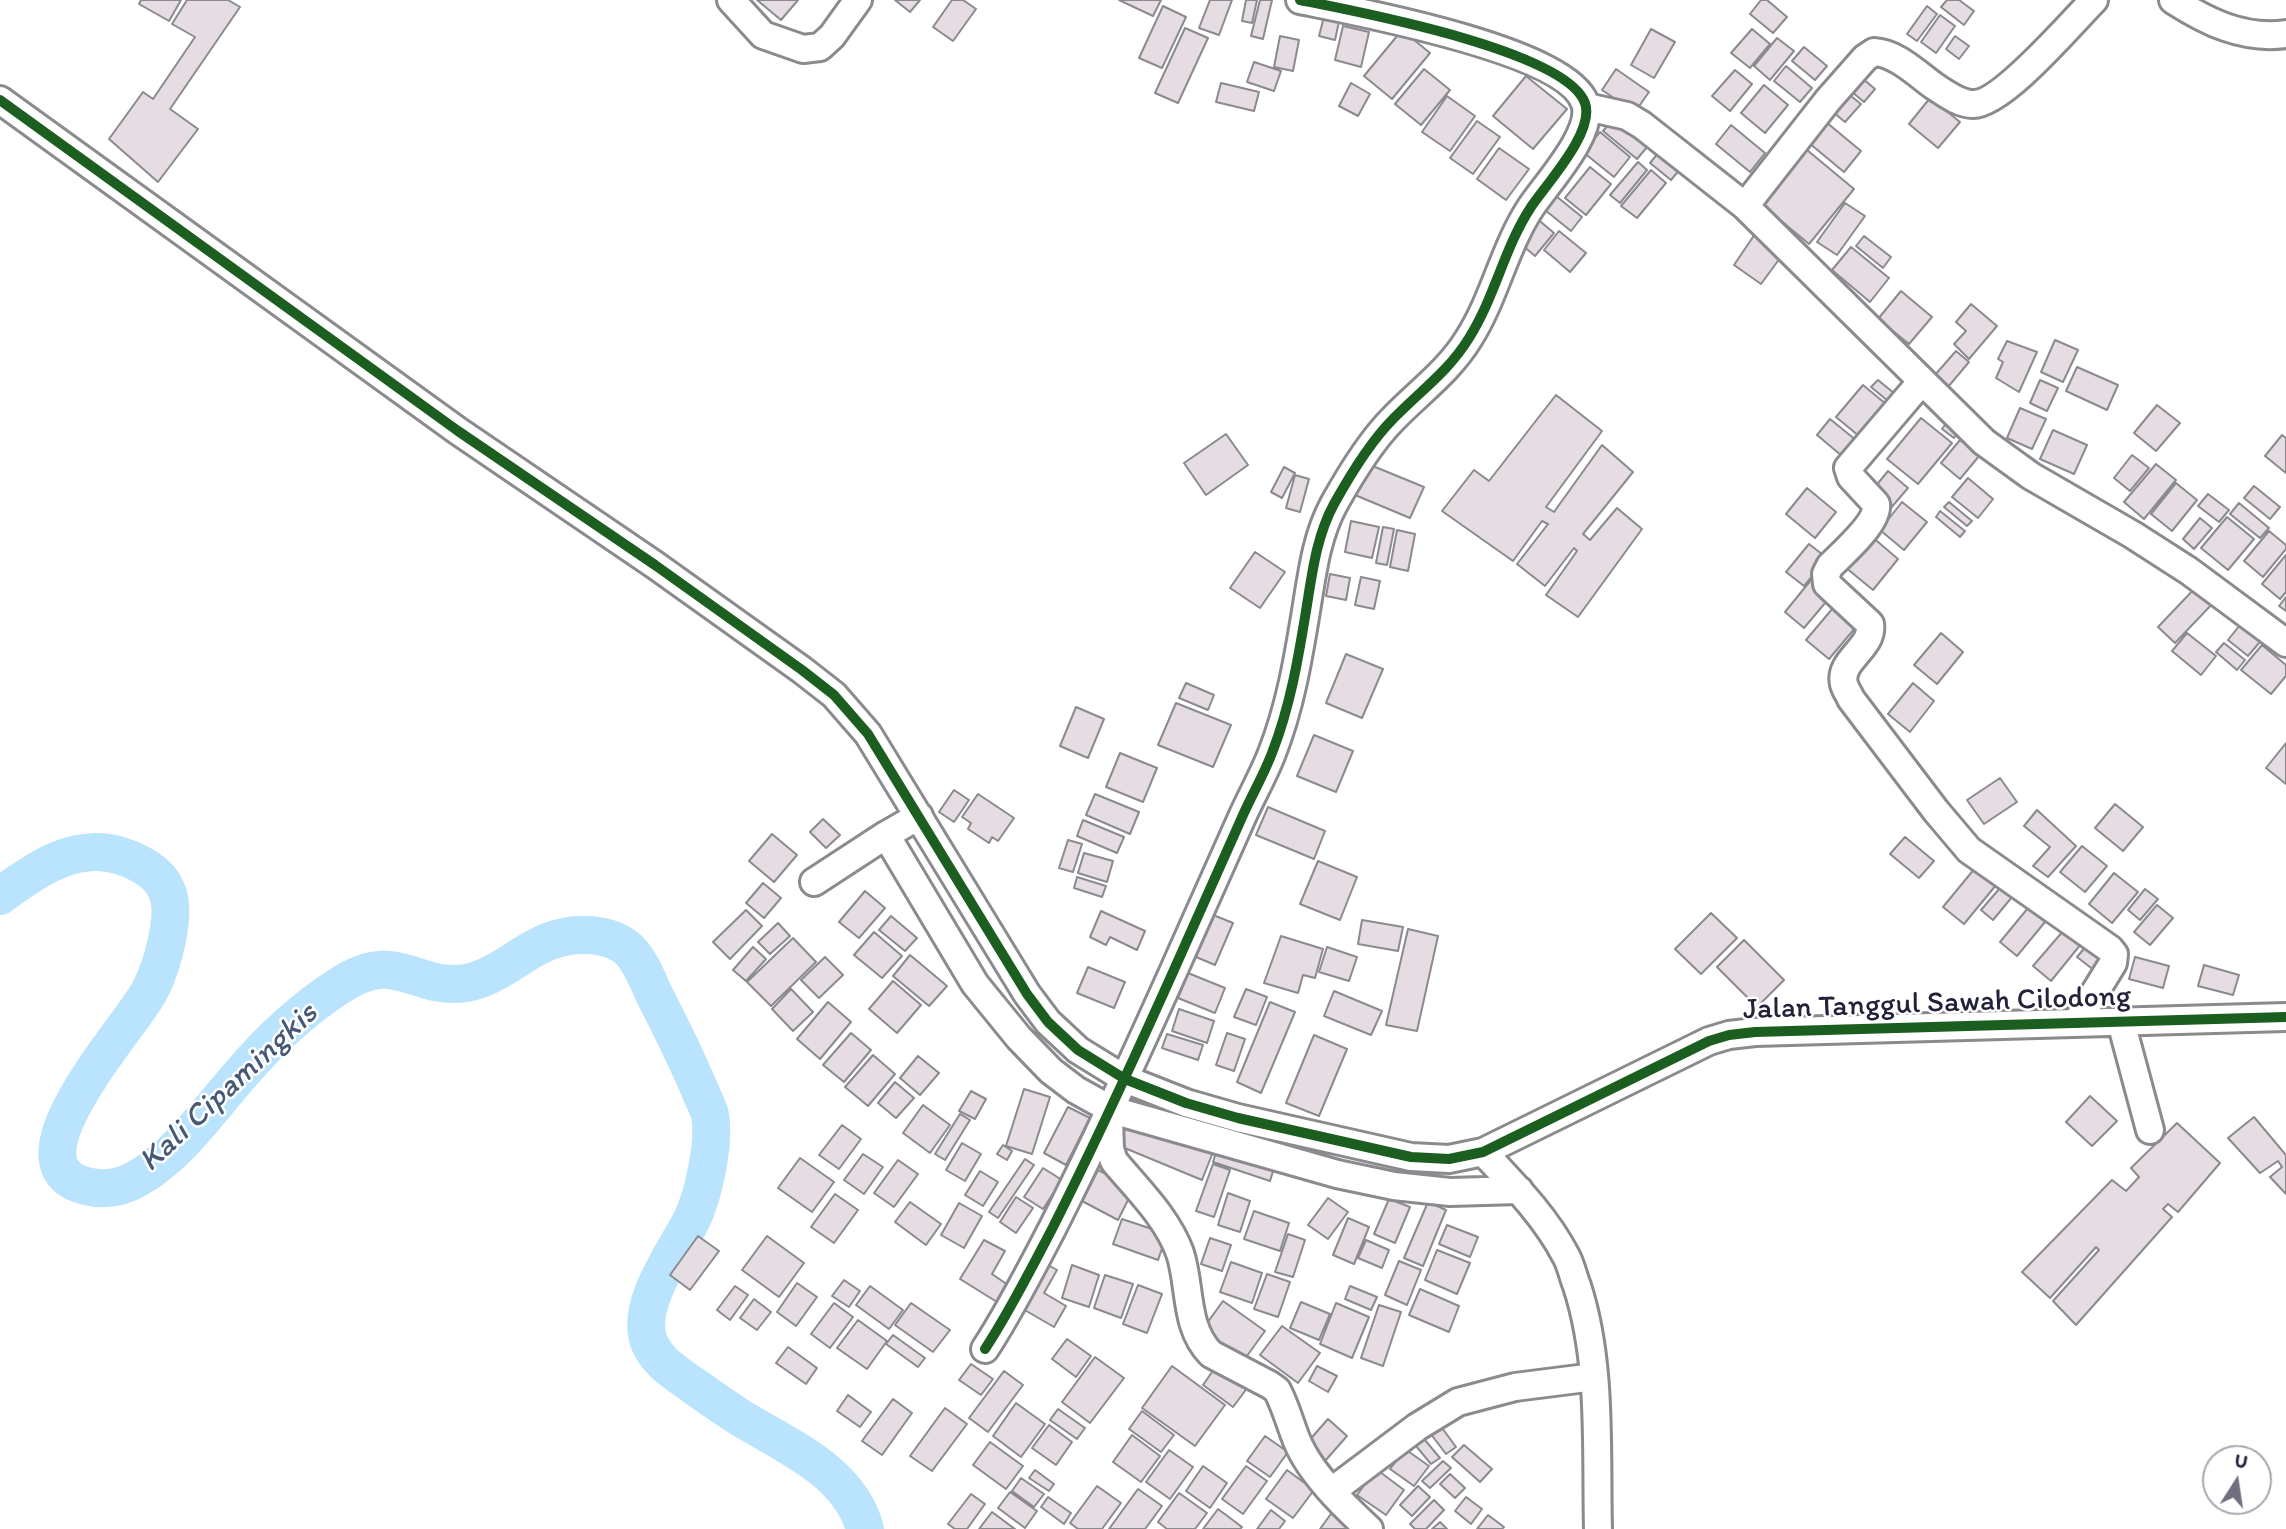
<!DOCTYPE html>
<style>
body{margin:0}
#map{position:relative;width:2286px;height:1529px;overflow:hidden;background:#fff;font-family:Itim,sans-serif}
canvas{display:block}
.north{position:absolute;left:2202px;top:1445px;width:70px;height:70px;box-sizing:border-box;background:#fff;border:2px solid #a7a7b1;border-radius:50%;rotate:12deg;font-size:19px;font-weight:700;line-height:28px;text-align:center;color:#22223b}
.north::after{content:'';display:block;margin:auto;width:24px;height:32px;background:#6f6f80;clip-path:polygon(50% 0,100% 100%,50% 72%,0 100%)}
</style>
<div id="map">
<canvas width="2286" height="1529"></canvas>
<div class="north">U</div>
</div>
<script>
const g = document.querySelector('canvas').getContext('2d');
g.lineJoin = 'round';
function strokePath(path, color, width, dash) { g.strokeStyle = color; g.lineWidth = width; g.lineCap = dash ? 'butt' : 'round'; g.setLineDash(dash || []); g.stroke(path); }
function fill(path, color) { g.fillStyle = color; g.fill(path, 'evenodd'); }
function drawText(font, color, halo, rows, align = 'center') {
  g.font = font + ' Itim,sans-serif'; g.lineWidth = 5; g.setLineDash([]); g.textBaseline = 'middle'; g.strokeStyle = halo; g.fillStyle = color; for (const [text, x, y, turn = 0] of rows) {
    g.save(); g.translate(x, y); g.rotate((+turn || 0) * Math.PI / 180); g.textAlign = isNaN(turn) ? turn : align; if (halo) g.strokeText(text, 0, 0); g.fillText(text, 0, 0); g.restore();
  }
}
const river = new Path2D(`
 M0,896c35,-26 76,-55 121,-40 16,5 38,16 45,33 12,24 -4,78 -16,101 -17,35 -150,175 -64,196 19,5 38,1 54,-9 41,-25 69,-67 100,-102 28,-33 62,-65 99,-89 58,-39 74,5 127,-3 35,-6 60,-37 94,-45 22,-6 55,-4 71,14 10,11 17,29 23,42 16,31 31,62 45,94 3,9 9,18 11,27 5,27 -6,77 -17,102 -16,33 -56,84 -45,122 7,22 28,34 46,47 16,11 31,22 47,32 47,29 108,53 124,111`);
const building = new Path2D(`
 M141,0h40l-12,21 -30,-17z
 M187,0h41l12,7 -70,102 28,20 -40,53 -49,-43 34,-47 10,7 42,-62 -23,-13z
 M757,0h41l-17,20z
 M895,0h25l-10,12z
 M952,0h11l13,9 -23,32 -20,-14z
 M1119,0h42l-8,16z
 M1210,0h22l-13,35 -20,-7z
 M1246,0h11l-5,23 -10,-2z
 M1260,0h12l-9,39 -12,-3z
 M1761,0h6l20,17 -14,16 -23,-19z
 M1947,0h12l15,11 -10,14 -23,-18z
 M1163,6l23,11 -24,51 -23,-10z
 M1927,6l10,8 -20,27 -10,-7z
 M1325,13l15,4 -5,23 -16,-4z
 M1940,15l15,11 -19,27 -15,-11z
 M1343,26l26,6 -8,35 -26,-7z
 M1185,28l23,10 -30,65 -23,-10z
 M1651,29l24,13 -21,36 -23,-13z
 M1752,29l18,15 -20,24 -19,-15z
 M1402,30l28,23 -38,46 -28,-23z
 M1280,36l19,4 -6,31 -19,-4z
 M1955,36l14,10 -10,13 -13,-10z
 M1777,38l17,13 -24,29 -16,-14z
 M1804,47l23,19 -12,14 -23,-19z
 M1254,62l27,9 -7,20 -27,-9z
 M1786,66l26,22 -12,14 -26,-21z
 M1424,69l26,21 -29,35 -26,-21z
 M1616,69l33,23 -14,20 -33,-22z
 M1735,70l17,14 -22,27 -18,-15z
 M1856,73l19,16 -11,13 -19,-16z
 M1526,76l41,33 -34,40 -40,-33z
 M1221,83l38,9 -5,19 -38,-9z
 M1351,83l19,11 -12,22 -19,-10z
 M1764,85l24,20 -23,28 -24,-20z
 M1842,89l19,15 -16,18 -18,-15z
 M1447,96l28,20 -25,35 -28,-19z
 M1930,98l30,24 -22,26 -29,-24z
 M1820,117l41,34 -17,21 -41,-34z
 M1614,118l34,28 -11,13 -34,-28z
 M1477,121l23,16 -27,37 -23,-16z
 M1731,125l34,28 -15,19 -34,-28z
 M1600,132l30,25 -16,20 -31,-25z
 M1801,145l53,44 -45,55 -53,-44z
 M1499,148l30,21 -23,31 -29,-21z
 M1659,152l21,17 -9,11 -21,-17z
 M1638,162l9,8 -27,33 -10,-8z
 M1590,167l21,17 -25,31 -21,-17z
 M1651,170l15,13 -29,35 -16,-12z
 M1556,196l26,21 -11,14 -26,-21z
 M1845,203l20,13 -28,39 -20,-13z
 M1535,217l19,16 -19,23 -19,-16z
 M1559,231l27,22 -16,19 -26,-22z
 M1755,234l28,20 -22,30 -27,-19z
 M1864,236l27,21 -8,11 -27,-22z
 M1851,247l38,31 -19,24 -38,-32z
 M1901,291l31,26 -23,27 -31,-25z
 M1971,304l26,22 -28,33 -15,-15 12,-13 -10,-9z
 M2055,340l23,10 -15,32 -22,-10z
 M2007,341l30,11 -18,40 -23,-14 7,-16 -5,-3z
 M1956,351l13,11 -21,25 -14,-11z
 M2077,367l41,18 -11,25 -41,-19z
 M1878,380l22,18 -6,8 -23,-19z
 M2040,380l18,8 -11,23 -17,-8z
 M1863,385l29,24 -27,32 -29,-24z
 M1556,395l46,36 -56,76 8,5 48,-67 31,27 -50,62 7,6 27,-32 25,21 -64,88 -32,-22 31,-44 -3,-3 -29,38 -28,-22 31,-40 -6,-3 -29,40 -71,-50 32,-41 15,11z
 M2157,405l23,18 -24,28 -22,-18z
 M2020,408l26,11 -14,30 -25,-11z
 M1921,418l31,25 -34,41 -31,-25z
 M1830,419l32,26 -14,16 -31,-26z
 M1948,421l12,9 -6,8 -12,-9z
 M2053,430l34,15 -13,29 -34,-15z
 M1226,434l22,31 -42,30 -22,-32z
 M2282,435l4,3v35l-21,-17z
 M1960,440l20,15 -20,24 -19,-16z
 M2132,455l17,13 -19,23 -16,-13z
 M1368,464l56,23 -14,31 -55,-23z
 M2156,464l20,16 -32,39 -20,-17z
 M1284,467l11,6 -13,25 -11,-6z
 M1888,471l20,17 -18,21 -20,-16z
 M1295,475l14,4 -9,33 -14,-4z
 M1968,478l25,21 -15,19 -26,-21z
 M2176,483l21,17 -25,31 -21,-17z
 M2254,486l26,21 -10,12 -26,-21z
 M1807,488l29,24 -21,26 -29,-24z
 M2208,494l21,16 -10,12 -21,-16z
 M1902,502l25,20 -23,28 -24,-20z
 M1949,502l23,19 -5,5 -23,-19z
 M2239,503l30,25 -9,10 -30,-24z
 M1940,511l25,20 -5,6 -24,-20z
 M2227,517l27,22 -26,31 -27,-22z
 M2200,518l12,10 -18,21 -11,-10z
 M1351,521l28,6 -7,31 -27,-6z
 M1383,527l11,2 -7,36 -11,-2z
 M1397,530l18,4 -7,37 -18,-4z
 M2269,531l17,14v4l-23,28 -19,-16z
 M1871,536l27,23 -25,31 -28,-23z
 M1809,544l18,14 -23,28 -18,-14z
 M1255,552l30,20 -25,36 -30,-20z
 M2286,555v37l-6,7 -18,-15z
 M1330,574l20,4 -4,22 -20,-4z
 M1361,577l19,4 -6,28 -19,-4z
 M1811,580l20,16 -27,32 -19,-16z
 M2197,586l17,16 -39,41 -17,-16z
 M2286,597v14l-7,-5z
 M1838,602l23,19 -32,38 -23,-19z
 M2244,620l20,17 -16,19 -20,-16z
 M1941,633l22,19 -26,32 -23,-19z
 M2187,633l29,23 -15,19 -29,-24z
 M2224,643l21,17 -8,10 -21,-18z
 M2262,645l24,20v11l-15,18 -30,-24z
 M1346,654l37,15 -21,49 -36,-15z
 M1186,683l28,12 -6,15 -29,-12z
 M1913,683l21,18 -24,31 -22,-18z
 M1176,703l55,22 -18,42 -55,-22z
 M1076,707l28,12 -16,39 -28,-12z
 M1314,735l39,16 -17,41 -39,-16z
 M2286,743v41l-20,-16z
 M1120,753l37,15 -14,34 -37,-15z
 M2000,778l17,24 -33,22 -17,-24z
 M954,790l15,10 -15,22 -15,-10z
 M978,794l36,24 -16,23 -6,-4 -3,6 -21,-14 3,-6 -9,-6z
 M1095,794l44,18 -9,22 -44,-19z
 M2115,804l28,23 -20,24 -28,-23z
 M1268,807l57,24 -11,28 -58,-24z
 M2037,810l39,36 -28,31 -15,-11 17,-19 -26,-21z
 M823,819l17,16 -14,13 -16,-16z
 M1083,820l41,17 -7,16 -40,-17z
 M772,834l25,21 -23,27 -25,-21z
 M1905,837l29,24 -15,17 -29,-24z
 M1068,840l14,4 -9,28 -14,-4z
 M2082,846l25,20 -22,26 -25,-20z
 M1084,853l29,8 -6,21 -29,-9z
 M1318,861l39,16 -17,43 -40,-16z
 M1980,862l21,17 -37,45 -21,-17z
 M2114,873l24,19 -26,31 -23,-19z
 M1077,877l29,9 -4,11 -28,-9z
 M763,883l18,15 -17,20 -18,-15z
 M2000,888l12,9 -19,23 -12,-10z
 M2145,889l13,10 -18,21 -12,-10z
 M865,891l20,17 -26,30 -20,-16z
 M2157,905l16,13 -23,27 -16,-13z
 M2028,908l17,14 -28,34 -17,-14z
 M746,910l16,16 -32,33 -17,-17z
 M1101,911l44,20 -8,19 -27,-13 -4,8 -16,-8z
 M1206,912l27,11 -18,42 -26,-11z
 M1711,913l26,25 -36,36 -26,-25z
 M891,916l26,22 -12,13 -26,-21z
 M1362,920l41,7 -5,24 -40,-7z
 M778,923l12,13 -20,18 -12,-12z
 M1408,929l30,7 -21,95 -31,-6z
 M2064,930l17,14 -30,37 -18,-15z
 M874,932l28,24 -20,22 -28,-23z
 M1281,936l42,13 -8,29 -12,-3 -5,18 -34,-10z
 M793,938l23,24 -45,44 -24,-24z
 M1744,940l40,40 -27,27 -40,-40z
 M2088,944l23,18 -11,13 -23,-18z
 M753,947l13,12 -20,22 -13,-11z
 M1327,947l30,10 -8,24 -30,-9z
 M910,955l37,31 -18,20 -36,-30z
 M825,957l18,18 -24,23 -18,-18z
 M2135,957l34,9 -6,22 -34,-9z
 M2204,965l35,10 -6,20 -35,-9z
 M1088,967l37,15 -11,26 -37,-15z
 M1188,973l37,15 -10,25 -37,-15z
 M893,981l28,24 -24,28 -28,-24z
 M791,989l22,23 -20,19 -21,-22z
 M1246,989l21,8 -11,28 -22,-8z
 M1334,991l48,20 -11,24 -47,-19z
 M828,1002l23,20 -31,37 -23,-20z
 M1270,1002l25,10 -34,81 -24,-11z
 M1179,1009l35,12 -7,22 -35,-12z
 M851,1033l20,17 -27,32 -21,-17z
 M1227,1033l18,6 -11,32 -18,-6z
 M1167,1034l36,11 -5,15 -36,-12z
 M1314,1035l33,14 -28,67 -33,-13z
 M873,1055l22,19 -27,32 -23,-19z
 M918,1056l21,17 -19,22 -20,-17z
 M895,1082l19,16 -18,20 -18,-15z
 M1024,1089l26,8 -18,57 -26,-8z
 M971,1091l15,8 -11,20 -16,-8z
 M2090,1096l27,25 -25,25 -26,-24z
 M923,1105l27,20 -20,28 -27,-20z
 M1068,1107l22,11 -24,47 -22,-12z
 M960,1114l10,6 -25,40 -10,-6z
 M1127,1116l86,36 -11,28 -87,-36z
 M2254,1117l32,38v39l-16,-17 12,-10 -4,-6 -18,12 -32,-35z
 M2177,1123l43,40 -42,49 -10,-8 -5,5 9,8 -96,108 -23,-24 46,-51 -3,-3 -46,51 -28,-26 90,-92 14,11 13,-14 -8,-9z
 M842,1125l19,14 -22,30 -20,-14z
 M962,1143l19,11 -16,27 -19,-11z
 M1003,1145l9,6 -5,9 -10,-6z
 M1217,1149l57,19 -4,13 -57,-19z
 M863,1154l20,13 -19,27 -20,-14z
 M800,1158l34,24 -22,30 -34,-24z
 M1025,1159l9,6 -36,53 -9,-6z
 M898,1160l20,14 -24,33 -20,-14z
 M1213,1164l17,6 -16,47 -18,-6z
 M1043,1168l19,12 -19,29 -19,-12z
 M1098,1170l36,18 -16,32 -36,-19z
 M980,1171l18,11 -15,24 -18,-11z
 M1228,1193l22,8 -10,31 -22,-7z
 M835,1194l23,16 -24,33 -23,-16z
 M1016,1197l17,11 -17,25 -16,-11z
 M1328,1198l20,14 -20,27 -20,-14z
 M1389,1199l21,8 -15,36 -21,-9z
 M910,1202l31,22 -15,21 -31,-23z
 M1428,1202l18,8 -23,56 -19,-8z
 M959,1203l23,13 -18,32 -23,-13z
 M1254,1211l35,12 -9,28 -36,-12z
 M1348,1218l21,9 -15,37 -21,-9z
 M1122,1219l45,15 -9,26 -45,-16z
 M1447,1225l31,12 -8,20 -31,-13z
 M1288,1234l17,6 -12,37 -18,-5z
 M698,1236l21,15 -29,39 -20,-15z
 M767,1236l37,27 -25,34 -37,-27z
 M1210,1238l21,7 -9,26 -21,-7z
 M984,1240l21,11 -13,23 16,11 -11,17 -37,-23z
 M1366,1240l23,10 -7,18 -24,-10z
 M1437,1250l33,13 -13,31 -32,-14z
 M1041,1261l16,9 -13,23 22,13 -12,21 -38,-22z
 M1399,1261l22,9 -14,35 -22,-10z
 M1231,1262l31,11 -10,30 -32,-11z
 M1072,1265l27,10 -10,32 -27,-9z
 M1267,1274l23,8 -12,35 -24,-8z
 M1105,1275l28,9 -12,34 -27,-10z
 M844,1280l16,11 -11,16 -17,-11z
 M797,1283l20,14 -21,29 -19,-14z
 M1138,1285l24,9 -15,39 -24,-9z
 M735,1286l13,9 -18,25 -13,-10z
 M870,1286l33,24 -14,19 -33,-24z
 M1350,1286l27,11 -6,13 -26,-11z
 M1420,1289l39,17 -10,26 -40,-17z
 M754,1299l17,13 -14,18 -17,-12z
 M1223,1301l42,30 -21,29 -42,-30z
 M1301,1302l29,12 -11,26 -29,-12z
 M834,1303l19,14 -23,31 -19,-14z
 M911,1303l39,27 -17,22 -38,-27z
 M1336,1303l33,14 -17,41 -32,-14z
 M1379,1305l22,7 -18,54 -22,-8z
 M858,1320l29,21 -20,28 -30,-21z
 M1282,1326l38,27 -22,30 -38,-28z
 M893,1335l32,23 -7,9 -32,-23z
 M1067,1339l24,17 -15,21 -24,-18z
 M788,1347l29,21 -11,16 -30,-21z
 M1095,1357l29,21 -34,45 -28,-21z
 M971,1364l22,15 -12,16 -22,-15z
 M1217,1365l31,22 -15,20 -30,-22z
 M1172,1366l53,39 -30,41 -53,-38z
 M1317,1366l20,10 -9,16 -19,-11z
 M1004,1371l19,14 -35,47 -19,-14z
 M848,1395l23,17 -11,15 -23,-16z
 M893,1399l19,14 -30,42 -20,-14z
 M1016,1403l29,21 -24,33 -28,-21z
 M945,1408l22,16 -35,47 -22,-15z
 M1058,1409l27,19 -8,11 -27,-19z
 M1142,1411l32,24 -13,17 -32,-23z
 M1328,1419l19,17 -22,25 -19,-17z
 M1437,1421l19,26 -10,7 -19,-25z
 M1049,1425l23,17 -16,23 -24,-17z
 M1419,1433l21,25 -9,6 -20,-24z
 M1132,1435l28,21 -19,26 -28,-20z
 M1265,1436l23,16 -18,25 -23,-16z
 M990,1442l33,24 -17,23 -33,-24z
 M1464,1445l28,24 -12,13 -28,-25z
 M1405,1449l24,17 -15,20 -24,-17z
 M1169,1450l24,17 -23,32 -24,-17z
 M1443,1461l8,7 -21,20 -8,-7z
 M1203,1466l24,17 -17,25 -24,-17z
 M1246,1466l21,15 -24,33 -21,-15z
 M1376,1469l28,21 -18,25 -29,-20z
 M1035,1470l19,14 -5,7 -20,-13z
 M1287,1470l27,20 -21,28 -27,-19z
 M1450,1474l15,14 -10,10 -15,-14z
 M1021,1478l23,16 -10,13 -22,-16z
 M1097,1486l24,17 -19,26h-24l-8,-6z
 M1418,1486l12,11 -18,19 -12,-11z
 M1138,1489l24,17 -17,23h-36z
 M1010,1492l27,19 -12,17 -27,-20z
 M1179,1493l28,20 -12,16h-28l-9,-7z
 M971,1494l14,10 -18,25h-12l-7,-5z
 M1048,1497l23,16 -7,11 -23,-17z
 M1466,1497l16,12 -11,15 -16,-13z
 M1434,1500l10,10 -18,19h-11l-5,-5z
 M1218,1509l24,18 -2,2h-37z
 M1271,1510l14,11 -6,8h-22z
 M1333,1511l18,12 -5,6h-26z
 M992,1512l23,17h-36z
 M1488,1515l16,12 -2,2h-25z
 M1440,1522l7,7h-15z`);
const street = new Path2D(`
 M731,0l32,35 40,14 17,-2 12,-11 26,-36
 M2173,0c34,22 71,40 113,34
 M0,100l458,331 197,134 147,105 32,25 34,39 159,260 21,28 30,28 47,29 61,24 52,15 173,39 38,2 34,-7 226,-111 20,-6 26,-3 531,-15
 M1587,107l40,9 15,9 103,81 239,236 47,34 102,59 56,36 97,72
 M1745,206l83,-106 37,-42 9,-6c22,1 42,21 60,34 11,7 25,18 39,18 29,1 99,-82 121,-104
 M1922,381l-74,87 3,9 25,27c3,18 -33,49 -46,62l-4,8 1,10 43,40c4,24 -32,36 -26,60 1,5 5,10 7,15l85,112 33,39 141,99 4,5 -1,9 -37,60
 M886,835l89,149 44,54 32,33 25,19 36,20 225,64 57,12 56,6 69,-2
 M814,882l72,-47 33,-19
 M2121,1022l29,108
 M1109,1119l1,30 4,12c23,28 53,56 66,92 11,33 4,74 31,101l59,31 7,5c9,17 13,34 20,51 13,32 47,65 72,88
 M1483,1152c31,33 62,64 83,104 5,9 7,20 11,30 25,77 19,163 21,243
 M985,1349c25,-38 46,-80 67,-120 43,-85 82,-170 121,-257 23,-52 46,-104 70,-157 9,-20 21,-41 29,-62 18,-46 26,-93 34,-142 6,-36 10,-74 28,-107 15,-27 37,-63 59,-85 26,-27 56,-48 76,-81 26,-41 35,-90 62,-131 16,-24 64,-75 54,-104 -19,-53 -231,-92 -285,-103
 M1332,1491l85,-64 41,-25 57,-15 79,-10`);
const cycleway = new Path2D(`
 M0,100l458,331 197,134 147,105 32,25 34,39 159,260 21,28 30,28 47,29 61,24 52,15 173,39 38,2 34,-7 226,-111 20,-6 26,-3 531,-15
 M985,1349c25,-38 46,-80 67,-120 43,-85 82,-170 121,-257 23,-52 46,-104 70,-157 9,-20 21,-41 29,-62 18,-46 26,-93 34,-142 6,-36 10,-74 28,-107 15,-27 37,-63 59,-85 26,-27 56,-48 76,-81 26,-41 35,-90 62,-131 16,-24 64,-75 54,-104 -19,-53 -231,-92 -285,-103`);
const streetNames = [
 ["Jalan Tanggul Sawah Cilodong",1937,1004,-2]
];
const waterNames = [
 ["Kali Cipamingkis",229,1088,-43]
];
strokePath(river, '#bae4fe', 38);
fill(building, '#e6dde3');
strokePath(building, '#8a8a8f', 2);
strokePath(street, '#8a8a8f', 32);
strokePath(street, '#fff', 26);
strokePath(cycleway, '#1b5e20', 10);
drawText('30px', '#22223b', '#fff', streetNames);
drawText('italic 32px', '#475976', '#fff', waterNames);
</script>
